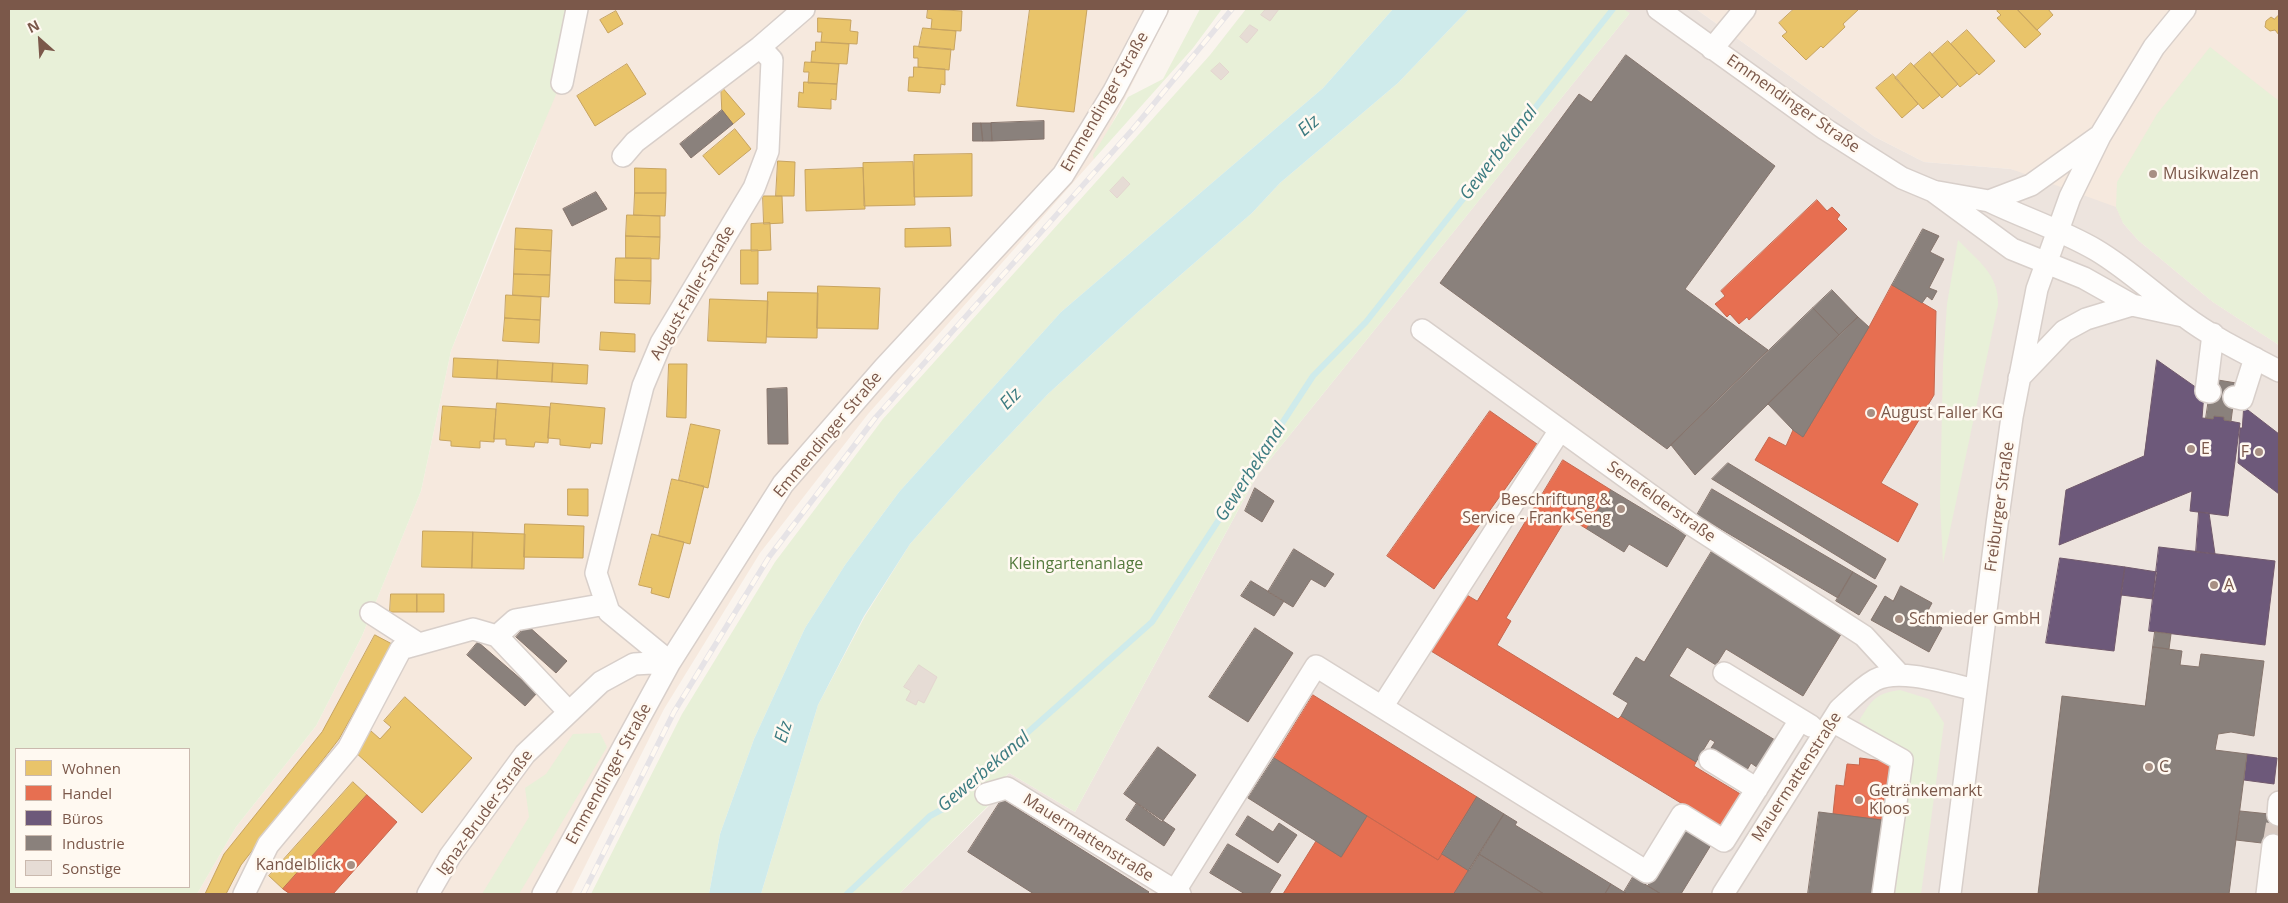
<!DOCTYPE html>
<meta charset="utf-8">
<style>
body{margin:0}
#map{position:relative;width:2288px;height:903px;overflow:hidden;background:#faf4ee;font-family:"Open Sans",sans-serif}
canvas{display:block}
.frame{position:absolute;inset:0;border:10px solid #7b584a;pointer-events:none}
.legend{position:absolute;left:15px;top:748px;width:175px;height:140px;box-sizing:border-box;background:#fff9f1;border:1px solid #cab9ae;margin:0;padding:6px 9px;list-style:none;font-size:15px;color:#7b584a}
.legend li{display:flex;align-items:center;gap:10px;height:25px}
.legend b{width:25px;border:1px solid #cab9ae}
.north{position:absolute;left:15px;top:15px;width:50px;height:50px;-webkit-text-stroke:4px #fff9f1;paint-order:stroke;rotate:334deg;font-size:14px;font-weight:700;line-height:20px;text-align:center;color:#7b584a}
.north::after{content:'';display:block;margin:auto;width:18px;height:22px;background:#7b584a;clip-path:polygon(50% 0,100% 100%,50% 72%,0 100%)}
</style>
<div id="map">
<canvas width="2288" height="903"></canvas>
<div class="frame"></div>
<ul class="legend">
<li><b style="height:14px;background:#e9c46a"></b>Wohnen</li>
<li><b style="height:14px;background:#e76f51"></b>Handel</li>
<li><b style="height:14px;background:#6d597a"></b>Büros</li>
<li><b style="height:14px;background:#8a817c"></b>Industrie</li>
<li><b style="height:14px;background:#e6dcd5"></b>Sonstige</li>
</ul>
<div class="north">N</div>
</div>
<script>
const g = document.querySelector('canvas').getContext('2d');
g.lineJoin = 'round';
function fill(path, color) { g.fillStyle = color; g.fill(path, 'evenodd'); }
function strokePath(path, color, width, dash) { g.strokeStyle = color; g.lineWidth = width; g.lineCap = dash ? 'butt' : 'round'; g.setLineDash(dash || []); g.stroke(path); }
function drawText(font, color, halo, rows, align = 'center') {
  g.font = font + ' "Open Sans",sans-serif'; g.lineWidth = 5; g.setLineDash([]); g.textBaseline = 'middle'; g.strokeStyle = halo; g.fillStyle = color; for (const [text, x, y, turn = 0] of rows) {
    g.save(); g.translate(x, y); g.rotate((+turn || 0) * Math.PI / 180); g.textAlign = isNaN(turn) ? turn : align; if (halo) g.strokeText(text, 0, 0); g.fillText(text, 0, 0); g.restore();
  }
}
const residential = new Path2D(`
 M577,9h593l-76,150 -226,255 -108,139 -96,156 -93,185h-374l39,-67 80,-101 46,-90 59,-145 30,-140 85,-208z
 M1696,9h583v336l-66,-43 -75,-62 -15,-17 -112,-54 -87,-7 -49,-25z`);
const industrial = new Path2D(`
 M1623,9h73l179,128 49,25 87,7 105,38 7,16 15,17 75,62 66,43v549h-1380l96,-94 -1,-12 15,-15 66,39 181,-335 373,-463z`);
const green = new Path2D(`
 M9,9h568l-14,69 -65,154 -47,119 -30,140 -59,145 -46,90 -80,101 -39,67h-188zM16,749h173v138h-173z
 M1200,9h22l-29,39 -99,111 -1,-4 35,-58 35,-18z
 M1246,9h147l-70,79 -262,224 -162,180 -54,73 -40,63 -51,111 -34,95 -11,60h-118l91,-180 93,-152 108,-143 327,-364z
 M1469,9h154l7,4 -374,464 -181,335 -66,-39 -15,15 1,11 -96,95h-138l57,-189 47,-89 45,-72 56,-63 82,-87 91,-83 113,-98 28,-30 118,-100z
 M2210,47l69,54v244l-66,-43 -75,-62 -15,-17 -7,-16 1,-25 40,-68z
 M1958,240c20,21 41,34 40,65l-55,258 -3,-60 3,-139 4,-60z
 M1900,690l29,9 15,24 -23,171h-28l20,-137 -54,-36c13,-21 15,-27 41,-31z
 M600,733l7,14 -88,147h-37l47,-77 -4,-29 21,-14 27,-40z`);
const water = new Path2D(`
 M1393,9h76l-71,74 -118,100 -28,30 -113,98 -91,83 -82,87 -56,63 -46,72 -46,89 -57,189h-52l11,-60 34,-95 51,-111 40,-63 54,-73 162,-180 262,-224z`);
const homes = new Path2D(`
 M928,9l34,2 -1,20 -30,-2 1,-10 -5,-1z
 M1030,9h57l-13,103 -57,-6z
 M1794,9h63l1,1 -15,14 2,3 -22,21 -2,-2 -15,14 -24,-24 5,-4 -8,-9z
 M2000,9h17l24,25 -16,14 -28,-30 4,-3 -4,-4z
 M2017,9h31l5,6 -16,15z
 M616,11l7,13 -15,9 -8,-13z
 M2279,15v20l-4,-5 -5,1 -5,-4 1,-6 5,-4 3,2z
 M818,18l33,2 -1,11 8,1 -1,12 -36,-2 1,-10h-4z
 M923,28l33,3 -2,19 -35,-3z
 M1967,30l28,31 -16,14 -28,-31z
 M1948,41l29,32 -17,14 -28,-32z
 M816,42l33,2 -2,20 -36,-2 1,-11h3z
 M914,46l37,3 -2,21 -31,-3v-9h-4z
 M1930,52l28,32 -16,14 -28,-32z
 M805,62l34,2 -2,20 -29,-1 1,-11h-5z
 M1911,63l29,32 -17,14 -28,-31z
 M627,64l19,30 -51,32 -18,-30z
 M914,67l31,2v16l-4,-1 -1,9 -32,-2 1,-14h4z
 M1893,74l25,30 -16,14 -26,-30z
 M804,82l33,2 -1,16 -5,-1v10l-33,-2 1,-15 4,1z
 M721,86l24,28 -12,10 -11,-14z
 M735,129l16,20 -32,26 -16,-19z
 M972,154v42l-58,1v-42z
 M778,161l17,1 -1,34h-18z
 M913,162l2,43 -51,1 -1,-43z
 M635,168l31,1v24h-31z
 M863,168l2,41 -59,2 -1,-41z
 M635,193h31l-1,23 -31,-1z
 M763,196h19l1,27 -19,1z
 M627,215l33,1v21l-34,-1z
 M770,223l1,27 -20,1v-27z
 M516,228l36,2 -1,21 -36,-2z
 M950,228l1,18 -46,1v-18z
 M626,236l34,1 -1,22 -33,-1z
 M515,249l36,2 -1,24 -36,-1z
 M741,250h17v34h-17z
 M616,258h35v23l-36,-1z
 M514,274l36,1 -1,22 -36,-2z
 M615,280l36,1 -1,23 -35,-1z
 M818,286l62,2 -2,41 -61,-1z
 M768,292l50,1 -1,45 -50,-1z
 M506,295l35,2 -1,23 -35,-2z
 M710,299l58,2 -2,42 -58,-2z
 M505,318l35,2 -1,23 -36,-2z
 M601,332l34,2v18l-35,-2z
 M454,358l44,2 -1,19 -44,-2z
 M498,360l55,3 -1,19 -55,-3z
 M553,363l35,2 -1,19 -35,-2z
 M669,364h18l-1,54 -19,-1z
 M497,403l53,4 -2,36 -13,-1 -1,5 -28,-2v-6h-12z
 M551,403l54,5 -3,36 -11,-1 -1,5 -30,-3v-6l-12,-1z
 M443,406l53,3 -2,33 -14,-1v7l-29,-2v-5l-11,-1z
 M691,424l29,6 -12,58 -29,-8z
 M672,479l32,7 -14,58 -31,-8z
 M568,489h20v27l-20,-1z
 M525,524l59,2 -1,32 -59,-1z
 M423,531l50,1 -1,36 -50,-1z
 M473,532l52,2 -1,35 -52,-1z
 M652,534l32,8 -15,56 -18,-5 1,-5 -13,-3z
 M391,594h26v18h-27z
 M417,594h27v18h-27z
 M375,635l17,9 -53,95 -98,126 -15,29h-21l19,-40 98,-122z
 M405,697l67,61 -50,55 -68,-62 17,-20 9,8 11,-12 -7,-6z
 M353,782l14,13 -84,94 -14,-13z`);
const shops = new Path2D(`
 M1817,200l10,11 5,-4 8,8 -3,4 10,10 -98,91 -2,-3 -8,7 -9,-10 -3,3 -12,-13 10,-8 -4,-5z
 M1892,285l44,26 -2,84 -53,88 37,21 -20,38 -143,-82 14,-23 17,9 7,-16 10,7 66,-110z
 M1490,411l47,33 -103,145 -47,-33z
 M1563,460l48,30 -24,39 -20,-12 -61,101 5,3 -14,24 121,74 3,-3 75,46 -2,4 48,29 -20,33 -296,-180 34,-57 17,10z
 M1313,695l164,102 -39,63 -164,-102z
 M1860,758l30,4 -8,58 -49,-6 3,-29 8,1 3,-22 12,1z
 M367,795l30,27 -64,72h-43l-7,-5z
 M1367,816l71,44 4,-6 27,17 -15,23h-171l33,-53 25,16z`);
const offices = new Path2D(`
 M2157,360l47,33 -2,25 11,1 1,-3 10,1v3l16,3 -12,93 -38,-5 2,-20 -133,54 7,-55 78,-34z
 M2244,407l35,27v60l-41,-31 2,-35h2z
 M2199,512l10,1 6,41 -19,-2z
 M2159,547l116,14 -10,84 -116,-14z
 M2060,558l65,9 -11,84 -68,-8z
 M2125,567l32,5 -4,27 -32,-4z
 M2247,754l30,4 -3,26 -30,-4z`);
const industry = new Path2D(`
 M1626,55l149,111 -90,123 83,61 -101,99 -227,-166 139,-189 12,8z
 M722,110l11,14 -42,34 -11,-14z
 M1044,121v18l-52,2 -1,-18z
 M973,123h8l2,18h-10z
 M981,123h10l1,18h-9z
 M596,192l11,17 -35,17 -9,-17z
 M1923,229l16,7 -9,16 14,7 -15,29 8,3 -5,9 -5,-4 -5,7 -30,-18z
 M1832,290l26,27 -19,18 -26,-27z
 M1813,308l26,27 -144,140 -24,-30z
 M1858,317l11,10 -66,110 -10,-7 -25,-26z
 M2212,379l24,4 -5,38 -7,-1v-3l-10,-1 -1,3 -7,-1z
 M787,388l1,56h-20l-1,-55z
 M1728,463l158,96 -11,20 -163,-100z
 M1255,488l19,13 -12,21 -17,-11z
 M1712,489l141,83 -15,26 -141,-83z
 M1611,490l75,45 -19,32 -38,-23 -5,8 -37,-23z
 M1294,549l40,25 -9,13 -14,-8 -18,28 -25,-15z
 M1712,551l131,80 -40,65 -77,-47 -10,16 -29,-18 -18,29 106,64 -17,28 -7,-5 -4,7 -36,-22 4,-6 -5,-3 -14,23 -75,-46 7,-13 -15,-9 23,-37 8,5z
 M1853,572l24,14 -18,29 -23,-14z
 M1251,581l33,20 -10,15 -33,-20z
 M1901,586l31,17 -8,15 18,10 -13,24 -58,-32 14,-24 8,5z
 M527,625l40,36 -11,12 -40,-36z
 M1255,628l38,25 -45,69 -39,-25z
 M2155,632l16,2 -2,15 -16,-2z
 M478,642l59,51 -12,13 -58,-51z
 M2153,647l29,4 -2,14 19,2 2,-13 63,7 -10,75 -23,-4 -13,2 -3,16 32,4 -18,140h-191l24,-198 83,10z
 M1158,747l38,28 -34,47 -38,-28z
 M1274,758l93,58 -26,41 -93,-59z
 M1477,797l27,17 -35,57 -27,-17z
 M1002,799l147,93 -2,2h-113l-66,-42z
 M1137,803l38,26 -11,17 -38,-26z
 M2240,811l39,4v30l-43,-5z
 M1819,812l63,8 -10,74h-64z
 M1504,814l13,8 -2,3 96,59 -6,10h-61l-65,-40z
 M1248,816l25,16 6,-9 18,12 -19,28 -42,-28z
 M1684,828l27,17 -30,49h-20l-13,-8z
 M1228,844l53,31 -12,19h-24l-35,-21z
 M1479,854l65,40h-90z
 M1633,877l15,9 13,8h-34l-3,-2z
 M1611,884l13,8 3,2h-22z`);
const stream = new Path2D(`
 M847,894l83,-78 22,-12 48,-47 152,-135 161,-246 53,-54 247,-313`);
const building = new Path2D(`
 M1266,9h13l-9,12 -9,-6z
 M1250,25l8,5 -11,13 -7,-6z
 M1220,63l9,9 -8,8 -10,-9z
 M1123,177l7,7 -13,14 -7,-7z
 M919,665l18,12 -13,26 -6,-3 -2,5 -10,-5 5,-9 -7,-4z`);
const minorTunnel = new Path2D(`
 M2273,845l5,-30`);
const minor = new Path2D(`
 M1658,9l167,120 77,49 31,13 79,58 72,29 48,27 51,11
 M1712,49l33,-40
 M562,83l15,-74
 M623,156l12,-14 125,-95 44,-38
 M1938,192l51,9 42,-16 67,-48
 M1989,201c35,17 73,29 107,49 32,19 58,44 88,66 29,22 63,38 95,55
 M1422,330l270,195 172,111 35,38
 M2019,378l45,-47 22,-12 46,-14
 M2210,392l-4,-1 7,-57
 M2234,397l8,2 13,-41
 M371,613l48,31
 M497,636l18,-16 91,-16
 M670,662l-61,-50 -13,-39 47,-187 18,-43 93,-155 14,-37 4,-91 -12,-13
 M1724,673l87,53
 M1382,707l178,-277
 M1832,721l70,39 -19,134
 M1710,760l47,29
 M986,794l21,-6 173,106
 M2278,815l1,-13
 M1175,891l141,-225 331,206 35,-57 42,26 76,-121
 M244,894l24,-49 80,-96 53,-100 72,-20 24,7 72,76
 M428,894l22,-38 75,-102 76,-72 33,-18 36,-2
 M543,894l127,-232 113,-178 101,-116 179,-193 51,-84 43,-82
 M1723,894l116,-184c11,-10 22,-22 36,-30 25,-13 74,4 100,10
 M1950,894l47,-370 15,-107 25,-128 33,-92 30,-61 54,-89 31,-38
 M2267,894l6,-49`);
const rail = new Path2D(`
 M583,894l91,-182 95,-155 107,-140 257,-288 99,-120`);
const markers = [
 [2153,174,5,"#a78f83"],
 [1871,413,5,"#a78f83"],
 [2191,449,5,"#a78f83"],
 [2259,452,5,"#a78f83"],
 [1621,509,5,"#a78f83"],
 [2214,585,5,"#a78f83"],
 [1899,619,5,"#a78f83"],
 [2149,767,5,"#a78f83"],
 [1859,800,5,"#a78f83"],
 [351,865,5,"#a78f83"]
];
const streetNames = [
 ["Emmendinger Straße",1105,102,-60],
 ["Emmendinger Straße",1793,104,35],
 ["August-Faller-Straße",693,293,-60],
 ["Emmendinger Straße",828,435,-50],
 ["Senefelderstraße",1661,502,35],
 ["Freiburger Straße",2000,507,-82],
 ["Emmendinger Straße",609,774,-61],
 ["Mauermattenstraße",1797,777,-57],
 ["Ignaz-Bruder-Straße",485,813,-54],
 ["Mauermattenstraße",1088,838,32]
];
const poiNames = [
 ["Musikwalzen",2163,174],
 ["August Faller KG",1881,413],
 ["E",2201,449],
 ["F",2249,452,"right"],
 ["Beschriftung &",1611,500,"right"],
 ["Service - Frank Seng",1611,518,"right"],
 ["A",2224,585],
 ["Schmieder GmbH",1909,619],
 ["C",2159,767],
 ["Getränkemarkt",1869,791],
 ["Kloos",1869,809],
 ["Kandelblick",341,865,"right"]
];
const parkNames = [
 ["Kleingartenanlage",1076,564]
];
const waterNames = [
 ["Elz",1309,126,-41],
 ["Gewerbekanal",1499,153,-52],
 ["Elz",1011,399,-46],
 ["Gewerbekanal",1251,472,-57],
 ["Elz",784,732,-73],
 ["Gewerbekanal",984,772,-40]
];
fill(residential, '#f6e9de');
fill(industrial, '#ede4de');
fill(green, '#e8f0d8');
fill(water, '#cfebeb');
fill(homes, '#e9c46a');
strokePath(homes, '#c8a460', 1);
fill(shops, '#e76f51');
strokePath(shops, '#c7684f', 1);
fill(offices, '#6d597a');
strokePath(offices, '#71596c', 1);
fill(industry, '#8a817c');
strokePath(industry, '#86756d', 1);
strokePath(stream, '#cfebeb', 6);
fill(building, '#e6dcd5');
strokePath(building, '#e3d6cf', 1);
strokePath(minorTunnel, '#dacdc5', 21, [21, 11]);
strokePath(minor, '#d8cfca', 24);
strokePath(minor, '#fefdfc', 21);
strokePath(rail, '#e6e3e6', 5.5);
strokePath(rail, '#fff9f1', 4, [11]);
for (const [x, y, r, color] of markers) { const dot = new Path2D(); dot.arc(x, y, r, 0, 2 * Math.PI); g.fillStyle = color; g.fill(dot); strokePath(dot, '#fff9f1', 2); }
drawText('16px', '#7b584a', '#fff9f1', streetNames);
drawText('16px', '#7b584a', '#fff9f1', poiNames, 'left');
drawText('16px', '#557b3e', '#fff9f1', parkNames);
drawText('italic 18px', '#3c7b81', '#fff9f1', waterNames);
</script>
